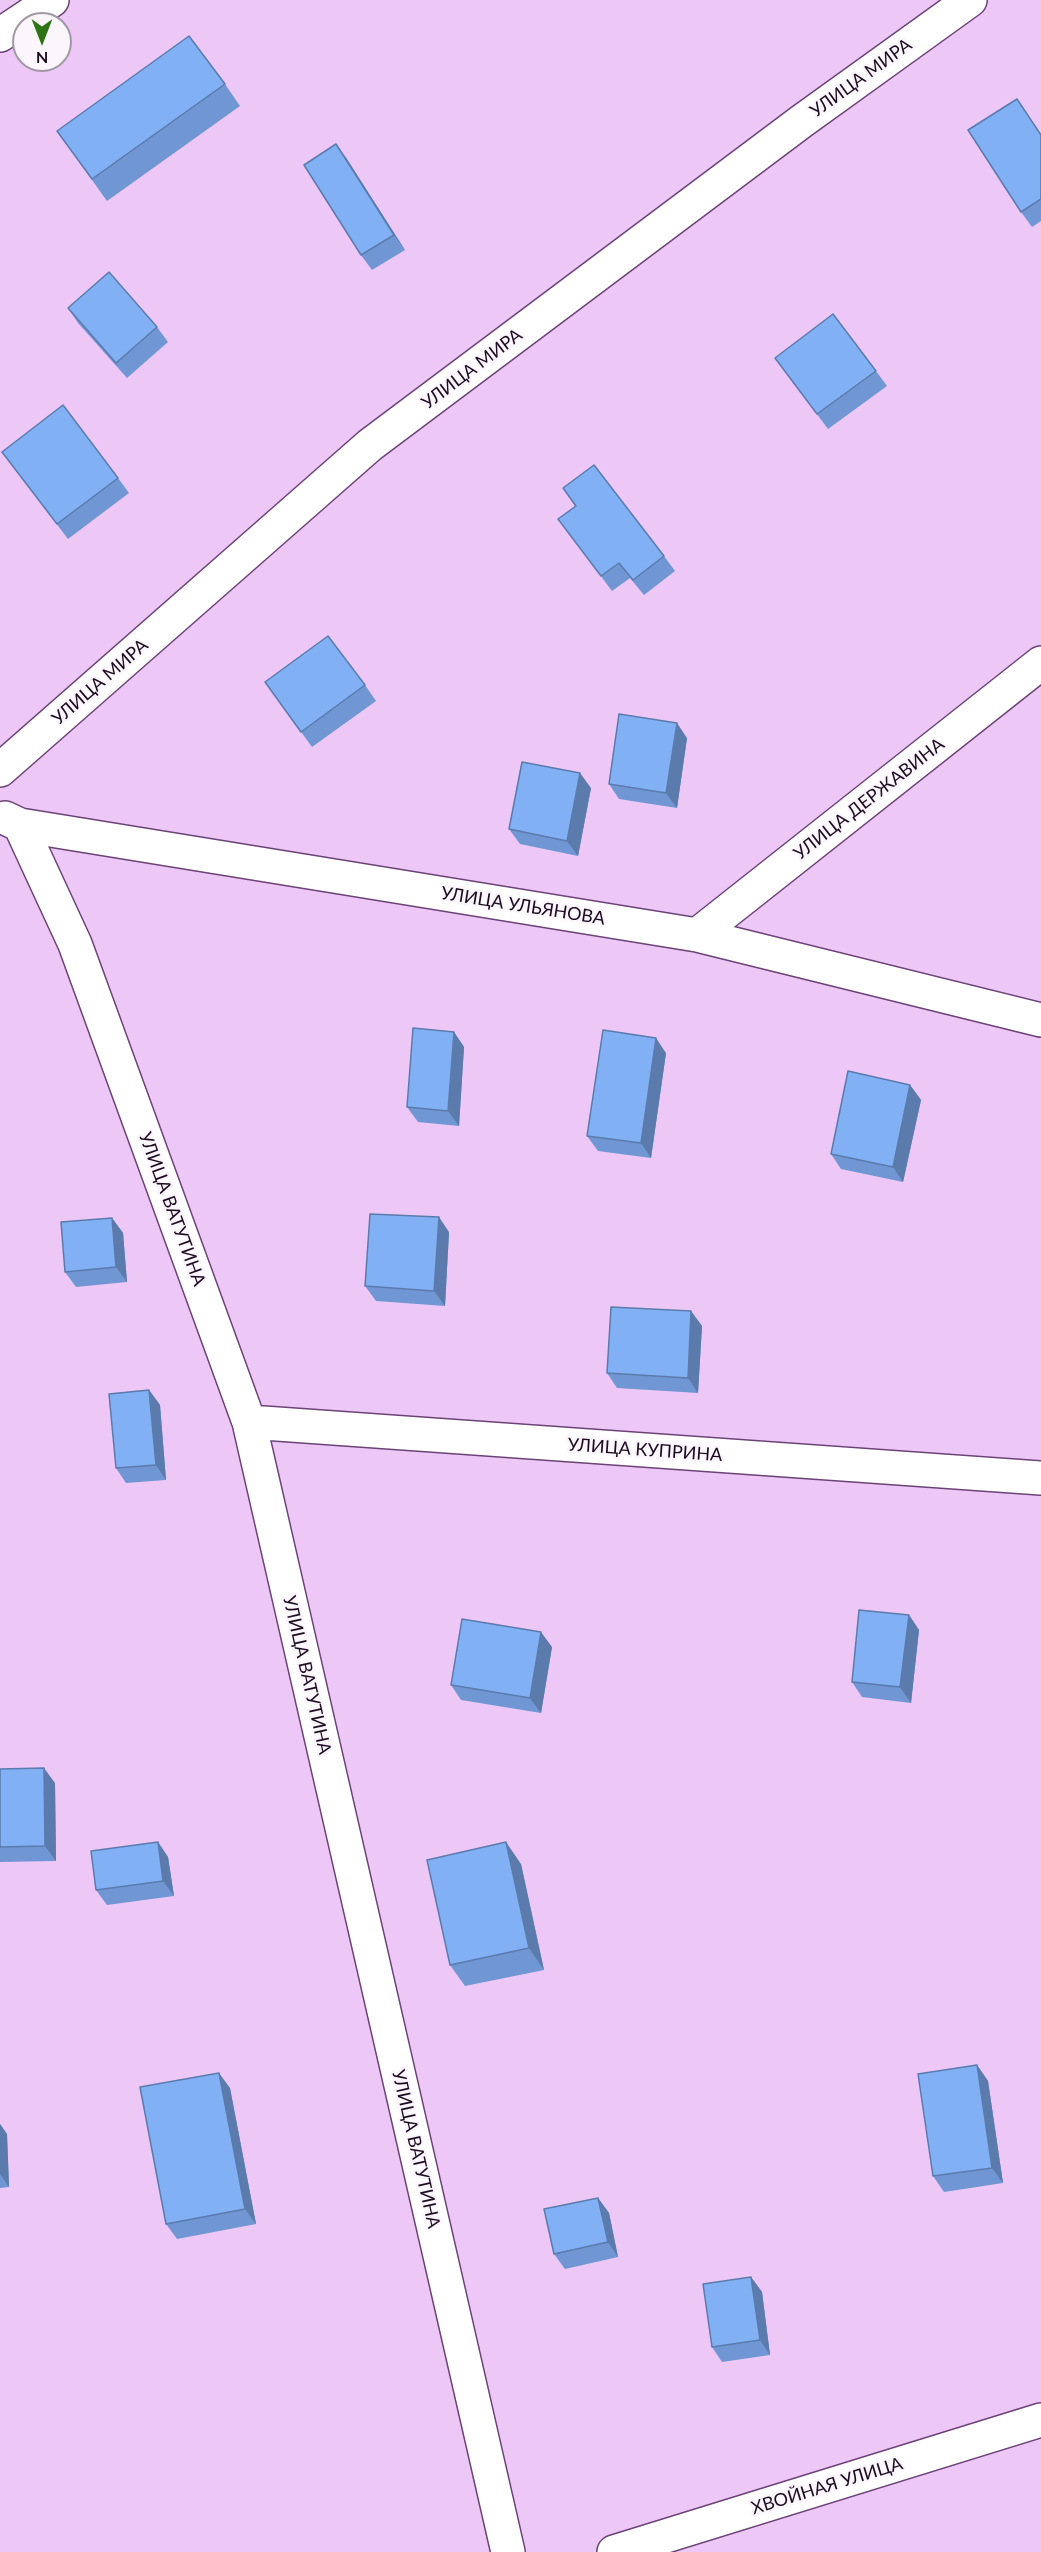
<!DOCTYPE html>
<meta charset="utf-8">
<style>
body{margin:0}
#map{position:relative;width:1041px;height:2552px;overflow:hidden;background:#edc8f7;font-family:Lato,sans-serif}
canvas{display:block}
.north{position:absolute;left:12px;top:12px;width:60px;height:60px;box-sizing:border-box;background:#fbf6fc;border:2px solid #a298a4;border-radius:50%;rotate:180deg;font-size:16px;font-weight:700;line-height:24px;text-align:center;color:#1d0c21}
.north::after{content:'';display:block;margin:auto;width:21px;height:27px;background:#2f7414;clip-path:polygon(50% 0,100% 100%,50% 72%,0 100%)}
</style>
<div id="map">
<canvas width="1041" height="2552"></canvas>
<div class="north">N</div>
</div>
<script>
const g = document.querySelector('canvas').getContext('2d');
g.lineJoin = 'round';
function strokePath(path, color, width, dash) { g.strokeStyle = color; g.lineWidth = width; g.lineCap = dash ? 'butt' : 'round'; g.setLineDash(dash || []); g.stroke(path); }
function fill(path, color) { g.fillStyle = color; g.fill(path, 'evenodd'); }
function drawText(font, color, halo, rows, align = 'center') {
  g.font = font + ' Lato,sans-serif'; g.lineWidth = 5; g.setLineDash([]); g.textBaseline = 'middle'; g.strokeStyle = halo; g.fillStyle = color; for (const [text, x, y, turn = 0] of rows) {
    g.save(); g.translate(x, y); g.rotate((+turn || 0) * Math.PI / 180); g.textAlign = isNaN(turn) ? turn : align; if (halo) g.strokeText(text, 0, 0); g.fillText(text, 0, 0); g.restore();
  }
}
const street = new Path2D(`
 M0,35l52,-35
 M5,818l15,7 677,110 344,85
 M20,825l55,119 174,478 259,1130
 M697,935l344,-272
 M249,1422l792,56
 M614,2552l427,-132`);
const secondary = new Path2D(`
 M0,770l370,-325 432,-324 168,-121`);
const wall = new Path2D(`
 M225,84l15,22 -133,95 -50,-70z
 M1017,99l24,35v87l-9,6 -11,-15z
 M336,144l69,106 -33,20 -11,-15z
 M68,308l89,19 11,15 -41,36 -49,-55z
 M775,358l101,13 11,15 -59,43z
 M2,452l116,26 11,15 -61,46z
 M563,488l101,68 11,15 -31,24 -14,-17 -18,13 -54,-72 17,-13z
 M265,682l100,3 11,16 -64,46z
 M687,738l-10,70 -58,-9 -10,-15z
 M591,788l-13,68 -58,-12 -11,-15z
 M454,1032l10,15 -5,79 -41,-4 -11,-15z
 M666,1053l-15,105 -53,-7 -11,-15z
 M910,1085l11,15 -18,82 -62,-13 -10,-15z
 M112,1218l11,15 4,49 -51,5 -11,-15z
 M449,1232l-4,74 -69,-5 -11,-15z
 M691,1311l11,15 -4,67 -81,-5 -10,-15z
 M149,1390l11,15 6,75 -40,3 -10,-15z
 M909,1615l10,15 -8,73 -49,-6 -10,-15z
 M552,1647l-11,66 -80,-13 -10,-15z
 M0,1769l55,14 1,78 -56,1z
 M158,1842l10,15 6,39 -67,9 -11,-15z
 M521,1864l23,106 -79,16 -15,-21z
 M977,2065l11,16 15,102 -59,9 -11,-16z
 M230,2088l26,136 -79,15 -11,-15z
 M0,2124l7,10 2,53 -9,1z
 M598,2198l11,15 9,44 -53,12 -11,-15z
 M751,2277l11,15 8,63 -48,7 -10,-15z`);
const shadedWall = new Path2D(`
 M336,144l11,15 58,91 -11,-15z
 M677,723l10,15 -10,70 -11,-15z
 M580,773l11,15 -13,68 -11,-15z
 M454,1032l10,15 -5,79 -11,-15z
 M656,1038l10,15 -15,105 -10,-15z
 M910,1085l11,15 -18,82 -10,-15z
 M439,1217l10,15 -4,74 -11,-15z
 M112,1218l11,15 4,49 -11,-15z
 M691,1311l11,15 -4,67 -10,-15z
 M149,1390l11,15 6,75 -10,-15z
 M909,1615l10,15 -8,73 -11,-16z
 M541,1632l11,15 -11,66 -11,-15z
 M44,1768l11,15 1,78 -11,-15z
 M158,1842l10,15 6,39 -11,-15z
 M506,1842l15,22 23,106 -15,-22z
 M977,2065l11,16 15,102 -11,-15z
 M219,2073l11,15 26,136 -11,-15z
 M0,2124l7,10 2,53 -9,-13z
 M598,2198l11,15 9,44 -10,-15z
 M751,2277l11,15 8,63 -10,-15z`);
const building = new Path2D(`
 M189,36l36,48 -133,95 -35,-48z
 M1017,99l24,36v64l-20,13 -53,-82z
 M336,144l58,91 -33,20 -57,-90z
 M109,272l48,55 -41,36 -48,-55z
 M833,314l43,57 -59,43 -42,-56z
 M63,405l55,73 -61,46 -55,-72z
 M594,465l70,91 -31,24 -14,-17 -18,13 -43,-57 18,-13 -13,-18z
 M328,636l37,49 -64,47 -36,-50z
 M619,714l58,9 -11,70 -57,-9z
 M522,762l58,11 -13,68 -58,-12z
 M413,1028l41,4 -6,79 -41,-4z
 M603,1030l53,8 -15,105 -54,-7z
 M848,1071l62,14 -17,82 -62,-13z
 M370,1214l69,3 -5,74 -69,-5z
 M112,1218l4,49 -51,5 -4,-50z
 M611,1307l80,4 -3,67 -81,-5z
 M149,1390l7,75 -40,3 -7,-74z
 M859,1610l50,5 -9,72 -48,-5z
 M462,1619l79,13 -11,66 -79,-13z
 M44,1768l1,78 -45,1v-78z
 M158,1842l5,39 -67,9 -5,-39z
 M506,1842l23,106 -79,17 -23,-105z
 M977,2065l15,103 -59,8 -15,-102z
 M219,2073l26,136 -79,15 -26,-137z
 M598,2198l10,44 -54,12 -10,-45z
 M751,2277l9,63 -48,7 -9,-63z`);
const streetNames = [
 ["УЛИЦА МИРА",861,78,-36],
 ["УЛИЦА МИРА",472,369,-37],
 ["УЛИЦА МИРА",100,682,-41],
 ["УЛИЦА ДЕРЖАВИНА",869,799,-38],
 ["УЛИЦА УЛЬЯНОВА",523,906,9],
 ["УЛИЦА ВАТУТИНА",172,1209,70],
 ["УЛИЦА КУПРИНА",645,1450,4],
 ["УЛИЦА ВАТУТИНА",307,1675,77],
 ["УЛИЦА ВАТУТИНА",416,2149,77],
 ["ХВОЙНАЯ УЛИЦА",827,2486,-17]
];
strokePath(street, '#6c4377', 36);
strokePath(secondary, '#6c4377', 36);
strokePath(street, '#fff', 33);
strokePath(secondary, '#fff', 33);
fill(wall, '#7097d3');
fill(shadedWall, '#5b7bac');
fill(building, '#82b0f5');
strokePath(building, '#5b7bac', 1.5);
drawText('18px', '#1d0c21', '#fbf6fc', streetNames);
</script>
